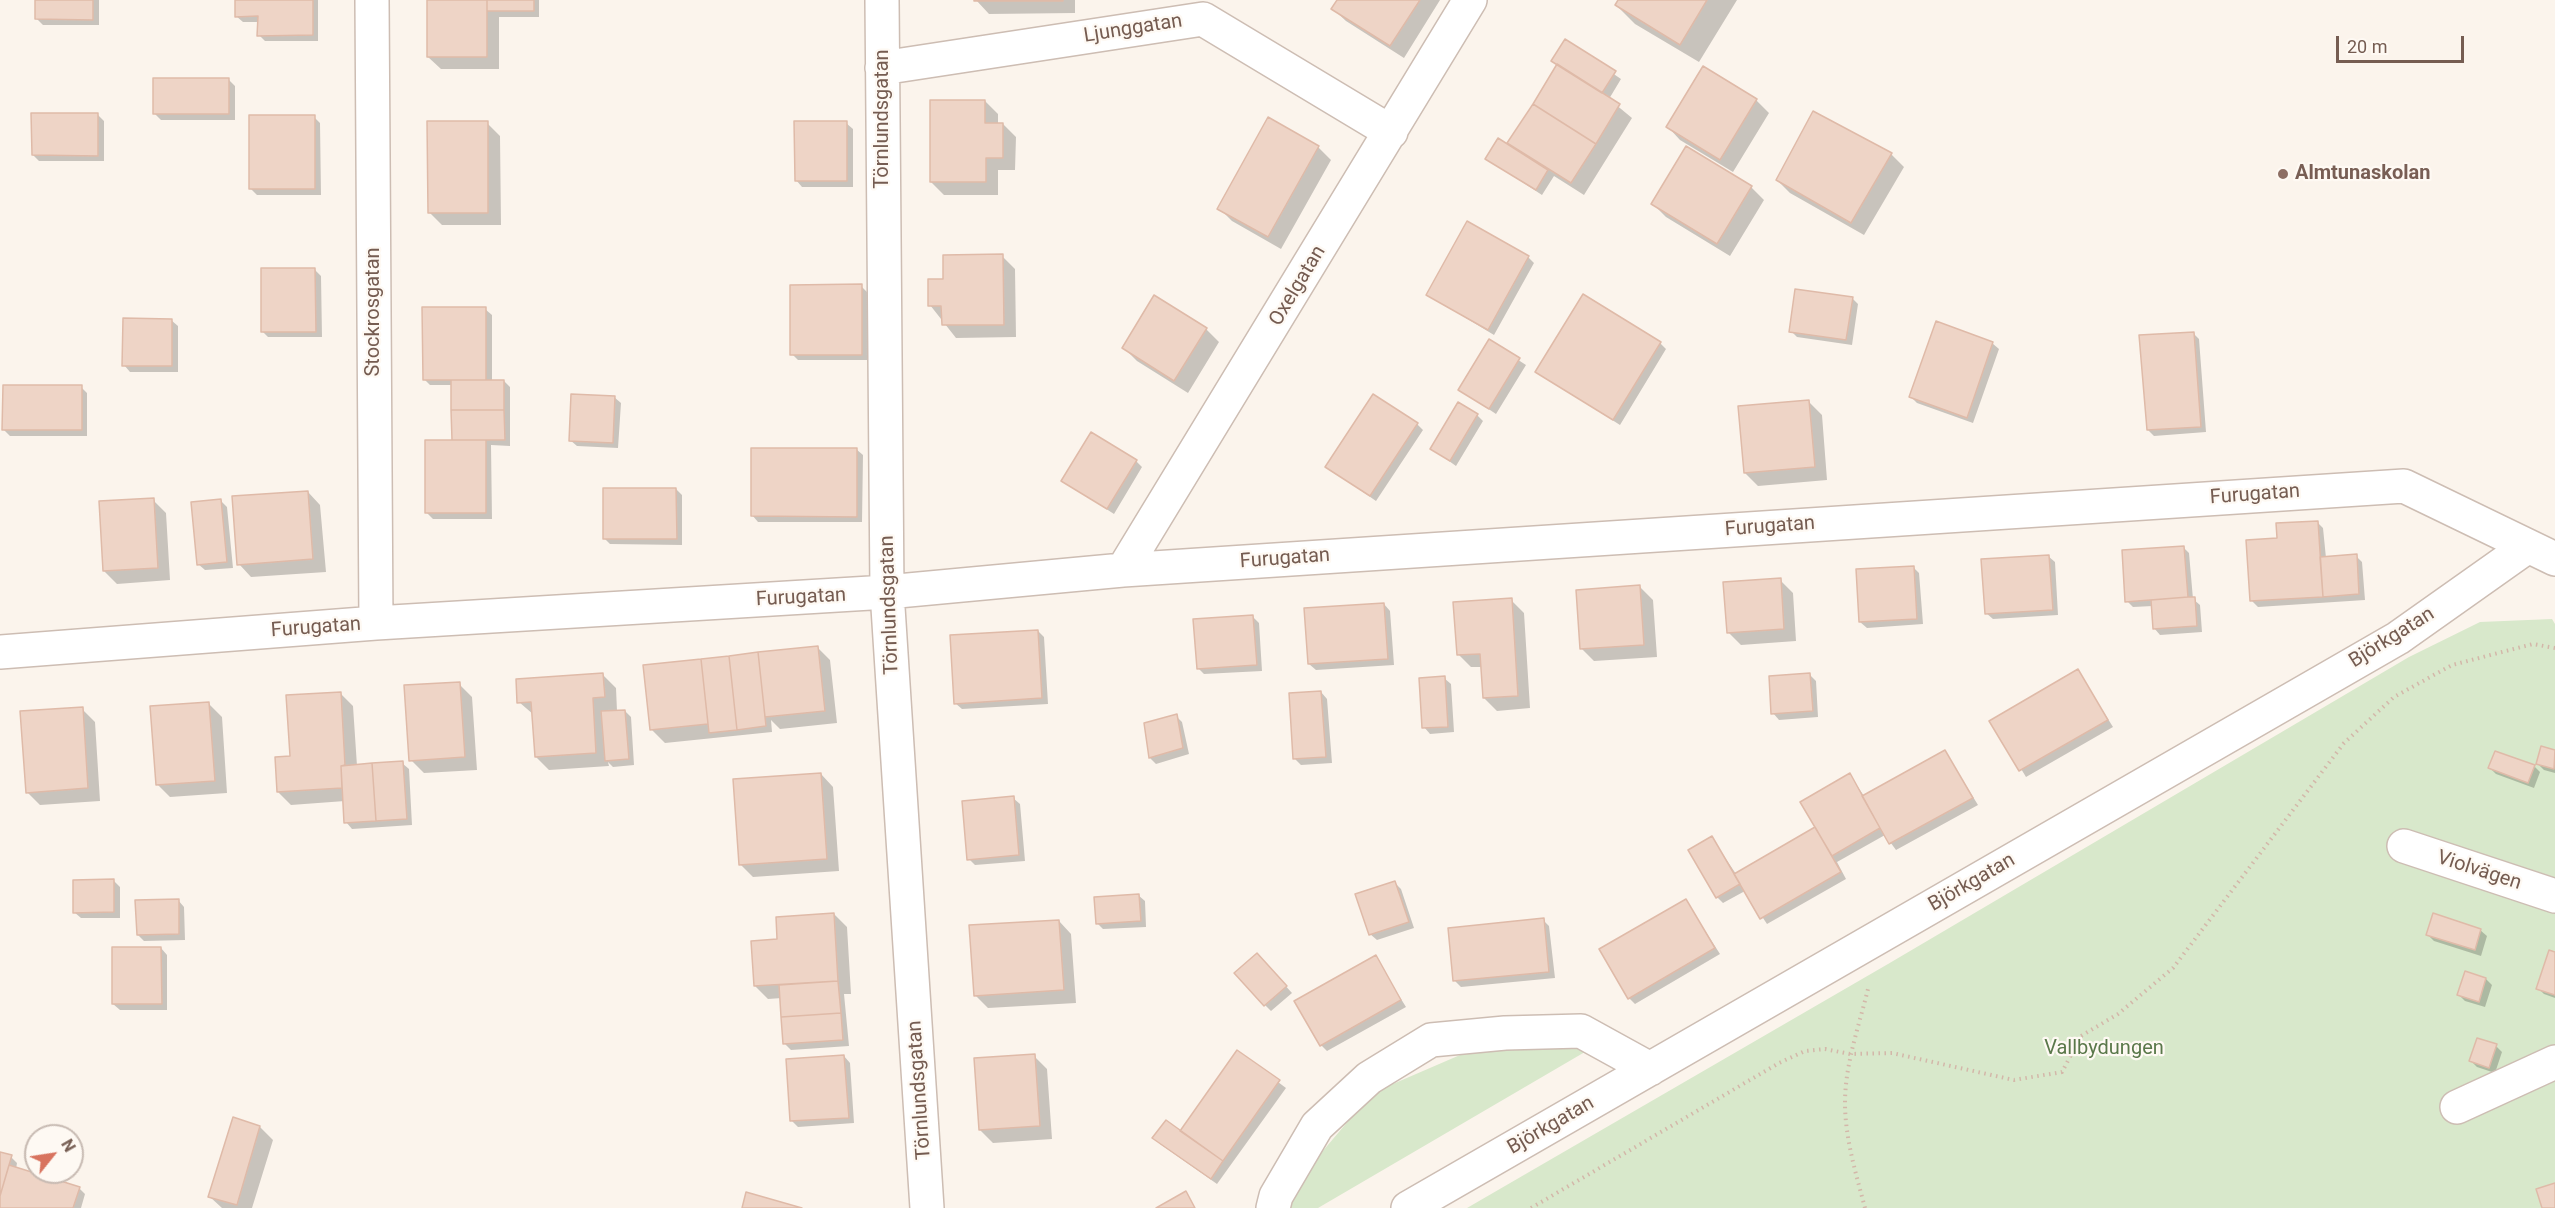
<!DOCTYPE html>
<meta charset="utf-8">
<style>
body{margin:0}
#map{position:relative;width:2555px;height:1208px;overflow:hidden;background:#fbf4ec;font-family:Roboto,sans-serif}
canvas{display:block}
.north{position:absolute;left:24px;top:1124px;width:60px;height:60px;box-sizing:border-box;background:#fef9f3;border:2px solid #c7bab2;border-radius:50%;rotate:60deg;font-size:16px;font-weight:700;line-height:24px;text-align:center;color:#755c51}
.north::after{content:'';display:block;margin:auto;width:21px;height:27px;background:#d8735e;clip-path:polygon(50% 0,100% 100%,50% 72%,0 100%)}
.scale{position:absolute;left:2336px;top:36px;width:128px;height:27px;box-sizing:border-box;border:3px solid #755c51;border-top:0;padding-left:8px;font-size:18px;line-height:21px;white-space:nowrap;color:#755c51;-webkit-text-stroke:4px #fef9f3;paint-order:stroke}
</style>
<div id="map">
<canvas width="2555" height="1208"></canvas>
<div class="north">N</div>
<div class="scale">20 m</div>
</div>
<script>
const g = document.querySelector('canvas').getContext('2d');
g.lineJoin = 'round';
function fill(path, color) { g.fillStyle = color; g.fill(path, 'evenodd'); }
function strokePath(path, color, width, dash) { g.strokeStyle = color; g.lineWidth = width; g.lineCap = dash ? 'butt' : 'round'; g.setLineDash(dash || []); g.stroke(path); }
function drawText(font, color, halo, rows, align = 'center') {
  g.font = font + ' Roboto,sans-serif'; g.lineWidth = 4.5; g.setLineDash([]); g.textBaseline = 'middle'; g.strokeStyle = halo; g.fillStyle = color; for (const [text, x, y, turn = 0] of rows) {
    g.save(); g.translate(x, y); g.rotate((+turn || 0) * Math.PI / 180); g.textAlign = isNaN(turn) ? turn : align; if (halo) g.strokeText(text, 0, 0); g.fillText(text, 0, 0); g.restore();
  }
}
const green = new Path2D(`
 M2552,619l3,5v584h-1088l421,-244 521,-307 71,-35z
 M1524,1042l66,7 -272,159h-29l16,-36 67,-79 95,-41z`);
const shadow = new Path2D(`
 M37,0h62v25h-56l-6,-6z
 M236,0h82v41h-53l-6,-6v-13h-16l-7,-6z
 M428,0h111v17h-40v52h-58l-13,-12z
 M976,0h99v13l-86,1z
 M1339,0h101l-36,58 -58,-37 -13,-12z
 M1619,0h118l-38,62 -64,-38 -19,-19z
 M1565,41l56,38 -12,20 23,19 -48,77 -30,-19 -12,19 -55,-36 21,-13 50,-80z
 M229,80l6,6v34h-74l-7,-7z
 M1756,100l13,13 -36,59 -53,-32 -12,-13z
 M985,101l13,13v10h5l13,13 -1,33h-17v25h-54l-13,-13z
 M98,115l6,6v40h-65l-6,-6z
 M314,117l6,6 1,72h-64l-6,-6z
 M487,123l13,13 1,89h-59l-13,-13z
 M846,123l7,6v58h-51l-6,-7z
 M1318,147l13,13 -50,89 -49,-28 -13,-13z
 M1891,154l13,13 -40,68 -74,-42 -13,-13z
 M1751,187l13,13 -34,56 -64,-39 -13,-13z
 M1002,256l13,13 1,68 -60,1 -26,-33z
 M1528,257l6,6 -40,72 -66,-40z
 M315,270l6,6 1,61h-54l-6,-6z
 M861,286l6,6v68h-69l-6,-6z
 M1852,298l6,6 -6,41 -55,-8 -6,-6z
 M485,309l7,6v66h12l6,6v59l-19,-1 1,74h-59l-6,-6 26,-71v-57h-23l-6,-6z
 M171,320l7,6v46h-48l-6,-7z
 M1206,329l13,13 -31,51 -51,-32 -13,-13z
 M2193,333l6,6 7,93 -52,4 -6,-6z
 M1489,341l37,24 -30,49 -36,-24z
 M1660,343l6,6 -46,76 -83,-53z
 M1992,343l7,6 -26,74 -56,-20 -6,-6z
 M81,387l6,6v43h-77l-6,-6z
 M614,397l7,6 -3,45 -41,-2 -7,-6z
 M1809,402l13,13 5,65 -69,6 -13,-13z
 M1477,415l6,6 -27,45 -24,-17z
 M1417,424l6,6 -47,71 -49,-34z
 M856,449l7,6 -1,67h-104l-6,-7z
 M1136,461l6,6 -28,47 -51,-33z
 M676,489l6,6v50l-72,-1 -6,-6z
 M308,492l12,13 6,67 -75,5 -12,-13z
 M153,500l13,13 4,67 -53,4 -13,-13z
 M221,501l6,6 6,61 -28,2 -7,-6z
 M2317,522l6,6 3,30 30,-2 6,6 3,38 -107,7 -6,-6 26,-62z
 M2183,547l6,6 4,46 7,6 2,27 -42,3 -6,-7 -1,-22 -20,1 -6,-6z
 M2048,556l7,6 3,53 -65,4 -7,-6z
 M1913,567l6,6 4,51 -56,4 -7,-6z
 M1780,580l13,13 3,48 -55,4 -13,-13z
 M1640,587l13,13 4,57 -63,4 -13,-13z
 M1511,600l13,13 6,95 -33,3 -13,-13 -2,-31h-11l-13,-13z
 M1384,604l6,7 4,54 -78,5 -7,-6z
 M1253,617l6,6 3,48 -58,3 -6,-6z
 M1038,631l6,6 4,67 -86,5 -7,-6z
 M817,647l13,13 7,63 -57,6 -9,-9 1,12 -107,11 -13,-13 -7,-64z
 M2078,671l35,56 -87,50 -34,-56z
 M603,675l13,13 1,23h8l6,6 3,48 -21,2 -5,-5 1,4 -60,4 -13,-13 -2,-42 -15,-13z
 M1810,675l6,6 2,36 -39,3 -6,-7z
 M1444,678l7,6 3,48 -24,2 -6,-7z
 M459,684l13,13 5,73 -53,3 -13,-13z
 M1321,692l6,7 5,64 -31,2 -6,-6z
 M340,693l13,13 4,60 45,-3 7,6 3,56 -60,4 -6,-7 -1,-21 -54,4 -13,-13 14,-34z
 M209,704l13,13 5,76 -57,4 -13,-13z
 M82,709l13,13 5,79 -60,4 -13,-13z
 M1176,716l6,6 7,32 -33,10 -6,-6 -5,-34z
 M2542,748l13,4v21l-11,-3 -6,-6z
 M1945,751l33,54 -82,45 -11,-15 -48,27 9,17 -79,45 -22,-33 -22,12 -6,-6 -5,-59 24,36 81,-47 33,-52 14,21z
 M2534,766l6,6 -6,16 -38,-14 -6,-6z
 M821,774l12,13 6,84 -86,6 -13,-13z
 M1013,798l7,6 5,57 -50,4 -6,-6z
 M114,881l6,6v31h-39l-7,-6z
 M1395,883l6,6 13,39 -37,12 -7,-6z
 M1138,895l7,6 1,26 -43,2 -6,-6z
 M178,900l6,7 1,33 -41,1 -6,-6z
 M1686,901l34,53 -85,50 -6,-6z
 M834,914l13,13 4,67h-7l5,52 -58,4 -6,-6 -3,-46 -14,1 -13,-13 24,-46z
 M1543,920l6,6 6,52 -94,9 -6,-6z
 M1059,921l12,13 5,69 -88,5 -13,-13z
 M2480,930l7,6 -6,20 -47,-15 -6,-6z
 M161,948l6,7v55h-47l-7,-6z
 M2555,953v45l-11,-4 -6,-6z
 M1375,957l31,50 -79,44 -6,-6z
 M1263,961l29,32 -21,18 -6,-6z
 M2486,979l6,6 -7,22 -20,-6 -6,-6z
 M2496,1046l6,6 -7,21 -18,-6 -6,-6z
 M1238,1052l48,36 -69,96 -57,-40 20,-11z
 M844,1056l6,7 4,60 -56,4 -6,-6z
 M1034,1056l13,13 5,70 -59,4 -13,-13z
 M260,1127l13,13 -21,68h-30l-12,-11z
 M0,1153l11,4 6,6 -1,6 63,19 6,6 -4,14h-81z`);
const building = new Path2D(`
 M35,0h58v20l-58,-1z
 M235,0h78v35l-56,1 1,-20 -23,1z
 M427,0h60v57h-60z
 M487,0h47v11h-47z
 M974,0h89v1h-89z
 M1337,0h83l-30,46 -59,-37z
 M1618,0h89l-27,45 -65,-40z
 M1565,39l51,32 -14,22 -51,-32z
 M1557,64l63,40 -24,40 -63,-40z
 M1703,66l54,33 -37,61 -54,-33z
 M153,78h76v36h-76z
 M930,100h55v23h18v35h-17v24h-56z
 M1533,104l63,40 -25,39 -64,-40z
 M1813,111l79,42 -41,70 -75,-43z
 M31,113h67v43l-66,-1z
 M249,115h66v74h-66z
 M1268,117l51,29 -51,91 -51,-28z
 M427,121h61v92h-60z
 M794,121h53v60h-52z
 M1498,138l50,32 -12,20 -51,-31z
 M1686,146l66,40 -35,58 -66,-40z
 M1467,221l62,35 -41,74 -62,-35z
 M1003,254l1,71h-62l-1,-19h-13v-27h15v-24z
 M261,268h54l1,64h-55z
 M862,284v71h-72v-70z
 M1795,289l58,8 -7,43 -57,-8z
 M1583,294l78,48 -48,78 -78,-48z
 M1154,295l53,33 -33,53 -52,-33z
 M422,307h64v73h-63z
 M123,318l49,1v47h-50z
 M1936,321l57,21 -26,76 -58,-21z
 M2194,332l7,95 -54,3 -8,-95z
 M1489,339l31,19 -31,51 -31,-19z
 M451,380h53v30h-53z
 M3,385h79v45h-80z
 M571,394l44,2 -2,47 -44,-2z
 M1373,394l45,29 -48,73 -45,-29z
 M1809,400l6,67 -71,6 -6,-67z
 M1458,402l20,12 -28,47 -20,-12z
 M451,410h53l1,30h-53z
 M1091,432l46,28 -30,49 -46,-28z
 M425,440h61v73h-61z
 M751,448h106v69l-106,-1z
 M603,488h73l1,51h-74z
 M308,491l5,68 -76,6 -5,-69z
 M154,498l4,70 -55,3 -4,-70z
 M221,499l6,63 -30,3 -6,-63z
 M2318,521l5,76 -73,4 -4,-61 31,-2 -1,-15z
 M2184,546l4,51 -63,5 -3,-52z
 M2357,554l2,40 -36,3 -3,-40z
 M2049,555l4,55 -68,4 -4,-55z
 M1914,566l3,53 -58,3 -3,-53z
 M1781,578l3,51 -57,4 -4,-51z
 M1640,585l4,60 -64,4 -4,-59z
 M2188,597h7l2,29 -44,3 -2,-29z
 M1512,598l6,98 -35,2 -3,-44 -23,1 -4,-53z
 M1384,603l4,56 -80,5 -4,-56z
 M1253,615l4,50 -60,4 -4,-50z
 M1038,630l4,68 -88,6 -4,-69z
 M818,646l7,65 -60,6 -7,-65z
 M758,652l8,74 -29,4 -8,-74z
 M729,656l8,74 -28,3 -8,-74z
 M701,659l7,65 -58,6 -7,-65z
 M2078,669l30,51 -89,51 -30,-50z
 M603,673l2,24 -12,1 3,55 -61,4 -4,-55 -14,1 -1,-24z
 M1810,673l3,38 -42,3 -2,-38z
 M1445,676l3,51 -26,1 -3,-50z
 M460,682l5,75 -56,4 -5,-76z
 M1321,691l5,66 -33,2 -4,-66z
 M341,692l4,73 -4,1 1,22 -65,4 -2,-35 15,-1 -4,-61z
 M209,702l6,79 -59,4 -6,-79z
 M83,707l5,81 -62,5 -6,-82z
 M625,710l4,49 -24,2 -4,-50z
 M1177,714l6,34 -34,10 -5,-35z
 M2541,746l14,4 -1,19 -18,-5z
 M1945,750l28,48 -84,46 -27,-48z
 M2495,751l40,14 -7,18 -40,-15z
 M403,761l4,58 -31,2 -4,-58z
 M372,763l4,58 -32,2 -3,-57z
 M821,773l6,86 -88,6 -6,-86z
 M1850,773l30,55 -48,28 -32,-54z
 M1014,796l5,59 -52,5 -5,-59z
 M1815,827l26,45 -81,47 -26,-45z
 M1712,836l28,48 -24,14 -28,-48z
 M114,879v33l-41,1v-33z
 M1395,881l14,41 -40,13 -14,-41z
 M1139,894l2,27 -45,3 -2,-27z
 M179,899v35l-42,1 -2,-35z
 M1686,899l29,49 -87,51 -29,-50z
 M834,913l4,68 -84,5 -3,-45 26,-2 -1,-22z
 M2433,913l48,16 -6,21 -49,-15z
 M1544,918l5,54 -96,9 -5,-53z
 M1059,920l5,70 -90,6 -5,-71z
 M112,947h49l1,57h-50z
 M2549,950l6,2v43l-19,-6z
 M1257,953l30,33 -23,20 -30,-33z
 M1376,955l25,45 -81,46 -26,-45z
 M2465,971l21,7 -7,24 -22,-7z
 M838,981l3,32 -60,4 -2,-32z
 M841,1013l2,27 -60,4 -2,-27z
 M2477,1038l20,6 -8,24 -20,-7z
 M1237,1050l43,30 -57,81 -43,-30z
 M1035,1054l5,72 -61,4 -5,-72z
 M844,1055l5,63 -59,3 -4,-62z
 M233,1117l27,9 -23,79 -29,-8z
 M1166,1120l57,41 -12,18 -59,-41z
 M0,1152l12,3 -12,41z
 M9,1165l71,22 -7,21h-73v-12z
 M2555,1183v25h-13l-6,-19z
 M1186,1191l9,17h-39z
 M746,1192l56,16h-60z`);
const path = new Path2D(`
 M1531,1208l248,-145 26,-12 20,-2 25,5 42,-1 122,27 48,-8 19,-36 37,-22 55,-46 171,-225 50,-46 58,-32 81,-21 22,4
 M1865,1208c-9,-34 -20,-70 -20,-105 0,-39 14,-77 23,-114`);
const minor = new Path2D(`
 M372,0l4,623
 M882,0l5,592 40,616
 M882,68l321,-49 188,113
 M1123,570l347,-570
 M0,652l376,-29 511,-31 236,-22 1281,-84 151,73
 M2404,846l151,50
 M2457,1107l98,-45
 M1273,1208l3,-12 41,-70 52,-48 62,-38 74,-7 76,-2 69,38
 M1408,1208l990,-570 130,-92`);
const markers = [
 [2283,174,6,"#8d6e63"]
];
const streetNames = [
 ["Ljunggatan",1133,29,-9],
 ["Törnlundsgatan",883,119,-90],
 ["Oxelgatan",1298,286,-59],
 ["Stockrosgatan",374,312,-90],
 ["Furugatan",2255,495,-4],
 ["Furugatan",1770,527,-4],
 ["Furugatan",1285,559,-4],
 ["Furugatan",801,598,-3],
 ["Törnlundsgatan",890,605,-92],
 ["Furugatan",316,628,-4],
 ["Björkgatan",2392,638,-32],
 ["Violvägen",2479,871,18],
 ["Björkgatan",1972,883,-30],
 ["Törnlundsgatan",920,1090,-94],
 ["Björkgatan",1551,1126,-30]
];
const educationNames = [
 ["Almtunaskolan",2295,174]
];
const parkNames = [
 ["Vallbydungen",2104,1049]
];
fill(green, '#d8e8cb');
fill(shadow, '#0003');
fill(building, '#eed4c6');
strokePath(building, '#dfbaa8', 1.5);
strokePath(minor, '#cdbdb3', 36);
strokePath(path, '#d3b7a9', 4, [1.5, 4.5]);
strokePath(minor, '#fff', 33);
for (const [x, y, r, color] of markers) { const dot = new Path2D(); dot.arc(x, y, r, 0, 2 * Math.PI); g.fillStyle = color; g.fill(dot); strokePath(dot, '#fef9f3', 2); }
drawText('20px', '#755c51', '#fef9f3', streetNames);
drawText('bold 20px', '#785e54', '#fef9f3', educationNames, 'left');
drawText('20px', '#5a784a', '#fef9f3', parkNames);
</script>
